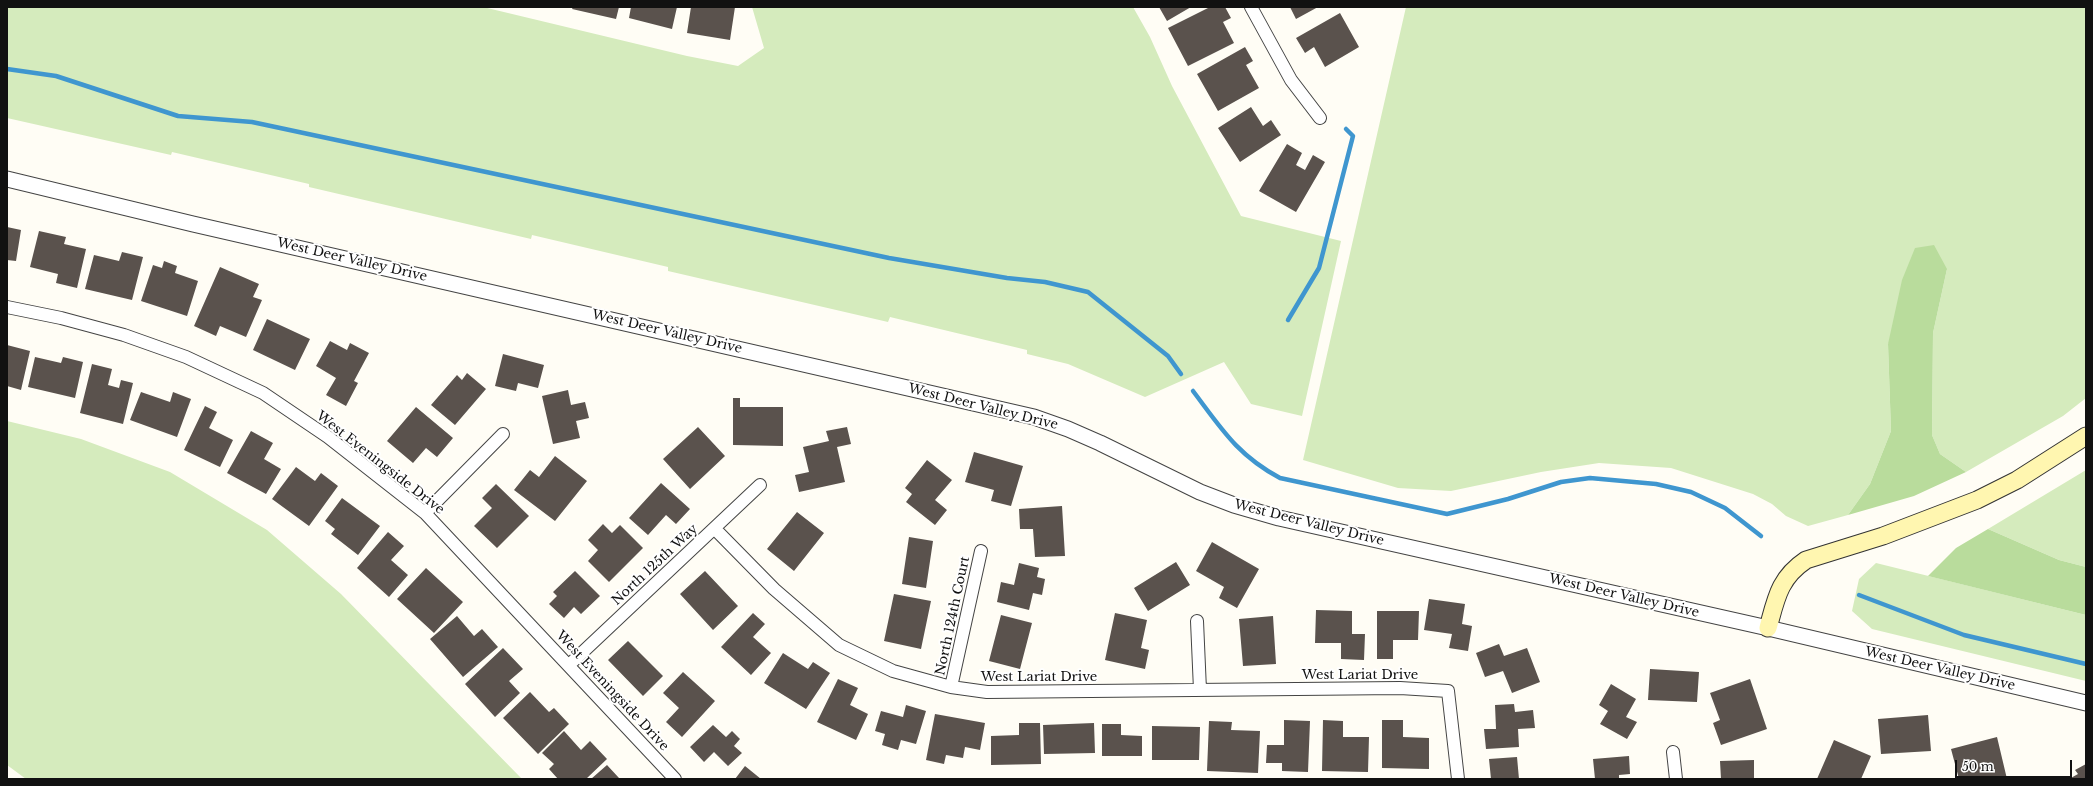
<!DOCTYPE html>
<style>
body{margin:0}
#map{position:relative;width:2093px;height:786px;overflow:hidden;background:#fffdf5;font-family:"Libre Baskerville",serif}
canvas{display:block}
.frame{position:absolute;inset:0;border:8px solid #111;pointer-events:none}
.scale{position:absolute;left:1955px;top:760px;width:117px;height:18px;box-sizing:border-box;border:2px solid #111;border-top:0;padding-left:5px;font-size:12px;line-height:14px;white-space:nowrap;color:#111;-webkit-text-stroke:3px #fff;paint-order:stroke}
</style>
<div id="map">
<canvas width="2093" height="786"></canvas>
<div class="frame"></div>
<div class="scale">50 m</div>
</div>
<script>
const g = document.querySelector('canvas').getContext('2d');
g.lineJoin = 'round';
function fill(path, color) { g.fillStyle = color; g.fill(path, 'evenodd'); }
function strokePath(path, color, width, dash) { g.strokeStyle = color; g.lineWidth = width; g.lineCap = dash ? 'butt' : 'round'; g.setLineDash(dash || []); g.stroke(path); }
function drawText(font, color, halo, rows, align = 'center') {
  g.font = font + ' "Libre Baskerville",serif'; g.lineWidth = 4; g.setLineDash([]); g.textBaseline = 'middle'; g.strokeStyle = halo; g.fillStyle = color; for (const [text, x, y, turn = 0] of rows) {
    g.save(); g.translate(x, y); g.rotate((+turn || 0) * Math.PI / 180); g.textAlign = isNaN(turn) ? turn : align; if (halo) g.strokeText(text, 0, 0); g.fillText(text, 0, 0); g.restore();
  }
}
const green = new Path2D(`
 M7,7h476l204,49 51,10 26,-18 -12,-41h381l17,30 22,49 69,130 100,25 -39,175 -51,-12 -27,-42 -79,35 -77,-33 -41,-10v-4l-137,-33 -2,5 -220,-51v-4l-136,-32 -1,4 -222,-52v-3l-137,-32 -1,3 -164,-37z
 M1406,7h680v391l-23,18 -97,56 -26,-18 -8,-19 1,-102 14,-64 -59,75 3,87 -21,53 -22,31 -40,11 -22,-10 -14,-12 -19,-10 -82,-26 -72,-5 -58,9 -90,19 -53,-3 -95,-28z
 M7,421l74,18 89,33 97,58 74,64 181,185h-496l-19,-14z
 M2086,470v97l-27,-7 -71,-31z
 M1876,563l210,52v66l-214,-52 -20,-18 7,-32z`);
const forest = new Path2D(`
 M1934,245l13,24 -14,64 -1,102 8,19 26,18 -52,24 -66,19 22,-31 21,-53 -3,-87 14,-64 13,-32z
 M1988,529l71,31 27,7v48l-158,-39 28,-28z`);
const stream = new Path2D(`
 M7,69l49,7 122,40 74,6 637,136 118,20 38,4 43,10 80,64 13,18
 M1288,320l31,-52 34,-132 -7,-7
 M1193,391c28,37 44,64 87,87l167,36 61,-15 53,-17 29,-4 66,6 35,8 34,16 36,28
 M1859,595l105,40 122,29`);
const building = new Path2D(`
 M573,7h46l-3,12 -44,-10z
 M631,7h46l-5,22 -43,-11z
 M691,7h44l-5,33 -43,-7z
 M1159,7h32l-24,14z
 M1210,7h15l6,11 -8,4 11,21 -46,23 -20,-38z
 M1290,7h28l-22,12z
 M1340,13l19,34 -34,20 -11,-20 -9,6 -9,-15z
 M1245,47l8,14 -7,4 13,23 -41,23 -21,-37z
 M1251,107l12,19 8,-6 10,15 -41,27 -22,-34z
 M1287,144l15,9 -6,12 9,5 8,-15 12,7 -29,50 -37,-21z
 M7,227l14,3 -5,31 -9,-1z
 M39,231l27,6 -2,7 22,5 -9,39 -21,-5 2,-9 -28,-7z
 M122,252l21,5 -11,43 -47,-11 9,-34 25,6z
 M164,261l13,5 -2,7 23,8 -11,35 -46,-15 12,-36 9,3z
 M220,267l39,17 -6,13 9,3 -16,37 -26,-11 -4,10 -22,-10z
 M267,319l43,20 -15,31 -42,-20z
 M330,341l17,9 3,-7 19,10 -15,28 4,2 -12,23 -20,-11 10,-17 -20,-12z
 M7,345l23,6 -9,39 -14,-4z
 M503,354l41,11 -6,23 -20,-5 -2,8 -21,-5z
 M35,357l26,6 2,-6 20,5 -8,36 -47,-11z
 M92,364l20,5 -4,16 11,3 2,-8 12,3 -10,41 -43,-11z
 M467,373l19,16 -31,36 -24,-20 26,-30 5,5z
 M568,390l3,15 14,-3 4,16 -13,3 4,17 -27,6 -11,-48z
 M141,392l29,10 3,-10 18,7 -14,38 -47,-17z
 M733,398h7v9h43v39l-50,-1z
 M205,406l12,6 -8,16 24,12 -13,27 -36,-17z
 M416,407l37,31 -16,19 -11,-9 -13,15 -26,-22z
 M698,427l27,29 -35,33 -27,-30z
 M847,427l4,17 -14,3 8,35 -46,10 -4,-17 14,-3 -6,-25 26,-6 -3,-10z
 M251,431l22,12 -9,16 17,10 -15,25 -39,-21z
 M974,452l49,14 -12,40 -20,-5 3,-11 -29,-8z
 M555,456l32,25 -32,40 -41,-31 16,-20 9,7z
 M927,460l25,20 -17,20 12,10 -12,15 -29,-23 6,-8 -7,-6z
 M296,467l19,14 6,-8 17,13 -29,40 -37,-27z
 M661,483l29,26 -14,15 -10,-9 -18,20 -19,-17z
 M496,484l33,32 -32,32 -23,-22 18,-18 -10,-10z
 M342,498l38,28 -22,29 -27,-21 4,-5 -10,-8z
 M1062,506l3,50 -30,1 -2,-28h-13l-1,-20z
 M797,512l27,21 -30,38 -27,-22z
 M603,524l9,9 8,-8 23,23 -34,34 -21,-21 10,-11 -10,-10z
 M388,532l16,14 -13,14 17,15 -19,22 -32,-29z
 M909,537l24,4 -7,47 -24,-4z
 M1212,542l47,27 -22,39 -18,-10 5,-11 -28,-16z
 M1176,562l14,23 -42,26 -14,-23z
 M1019,563l20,5 -2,9 8,2 -3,16 -9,-2 -4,17 -32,-8 4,-20 13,3z
 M426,568l37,34 -29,31 -37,-34z
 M575,571l25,25 -19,18 -7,-7 -10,11 -15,-14 8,-8 -4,-4z
 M705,571l33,35 -25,24 -33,-36z
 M894,594l37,7 -10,48 -37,-8z
 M1429,599l36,5 -3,20 10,2 -4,25 -19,-3 3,-14 -28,-4z
 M1316,610l36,1v23h13l-1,26 -23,-1v-16h-26z
 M1377,611h42l-1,29h-25v19h-16z
 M753,613l12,11 -12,13 18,16 -20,22 -30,-28z
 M1115,613l32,7 -6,28 8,2 -4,19 -40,-9z
 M1001,615l31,8 -12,46 -31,-8z
 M457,616l17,20 8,-7 16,18 -35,30 -33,-38z
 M1273,616l3,48 -33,2 -4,-47z
 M628,641l35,35 -20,20 -35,-36z
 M1499,644l5,12 23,-8 13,34 -28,11 -9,-22 -18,6 -9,-24z
 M503,648l20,21 -14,12 11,12 -25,24 -30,-33z
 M783,653l25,16 5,-7 17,11 -24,36 -42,-26z
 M1650,669l49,3 -2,30 -49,-2z
 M683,672l32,29 -33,36 -16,-15 13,-14 -16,-15z
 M838,679l20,9 -8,17 18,9 -12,26 -39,-18z
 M1750,679l17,50 -46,16 -8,-22 7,-3 -10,-27z
 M1611,684l25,15 -10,18 11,5 -10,17 -27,-15 8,-13 -9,-6z
 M530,692l19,20 5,-4 15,16 -31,30 -35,-36z
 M1514,704l1,8 18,-2 2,18 -17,1 1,18 -33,2 -2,-20h12l-1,-24z
 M906,705l20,6 -10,33 -15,-4 -3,10 -16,-5 3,-11 -10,-3 6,-20 22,6z
 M935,714l50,9 -5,27 -15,-3 -2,11 -17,-3 -2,9 -18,-4z
 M1928,715l3,36 -50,3 -3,-35z
 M1284,720l26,1 -2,51 -26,-1v-8h-16l1,-18h17z
 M1323,720l20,1v16h26l-1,35 -46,-1z
 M1382,720h21v17l26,1v31l-47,-1z
 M1209,721l23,1 -1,8 29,1 -2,42 -51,-2z
 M1019,723h21l1,41 -50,1v-29l28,-1z
 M1094,723l1,30 -51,1 -1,-29z
 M1102,724h19v11l21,1v20h-40z
 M713,725l13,12 6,-6 8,8 -6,7 8,7 -14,13 -14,-14 -10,10 -14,-15z
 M1152,726l48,1 -1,33h-47z
 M564,731l17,19 9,-9 17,18 -21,20h-28l-9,-10 5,-5 -12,-11z
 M1997,737l10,42h-48l-8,-30z
 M1834,740l37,16 -10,23h-44z
 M1629,756l1,18 -11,1v4h-24l-2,-20z
 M1517,757l2,22h-28l-2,-20z
 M1754,760v19h-33l-1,-18z
 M2086,764v15h-17l9,-5 -3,-4z
 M607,765l12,13 -28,1z
 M745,766l16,13h-26z`);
const minor = new Path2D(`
 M1251,7l40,73 29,38
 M7,307l54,11 63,17 62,22 77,36 65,44 97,76 250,266
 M425,513l78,-79
 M715,529l59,60 65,56 54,26 58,16 36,5 413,-4 48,3 10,88
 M1197,621l3,69
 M569,665l191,-180
 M951,687l30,-136
 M1673,752l3,27`);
const tertiary = new Path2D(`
 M7,179l186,45 841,193 34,12 32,14 100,49 34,13 45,13 489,110 318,75`);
const secondary = new Path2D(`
 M1768,628c8,-29 11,-50 38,-68l77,-24 94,-36 40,-20 69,-44`);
const streetNames = [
 ["West Deer Valley Drive",352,260,13],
 ["West Deer Valley Drive",667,332,13],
 ["West Deer Valley Drive",983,407,14],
 ["West Eveningside Drive",380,463,38],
 ["West Deer Valley Drive",1309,523,14],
 ["North 125th Way",655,565,-43],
 ["West Deer Valley Drive",1624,596,13],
 ["North 124th Court",953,616,-78],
 ["West Deer Valley Drive",1940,669,13],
 ["West Lariat Drive",1360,675],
 ["West Lariat Drive",1039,677],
 ["West Eveningside Drive",612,691,47]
];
fill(green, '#d5ebbd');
fill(forest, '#b9dc9c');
strokePath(stream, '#3f96cf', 4.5);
fill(building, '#5a524d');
strokePath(minor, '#444', 14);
strokePath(tertiary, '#444', 17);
strokePath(secondary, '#333', 19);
strokePath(minor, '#fff', 12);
strokePath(tertiary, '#fff', 15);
strokePath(secondary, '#fff6b0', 17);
drawText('13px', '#111', '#fff', streetNames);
</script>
